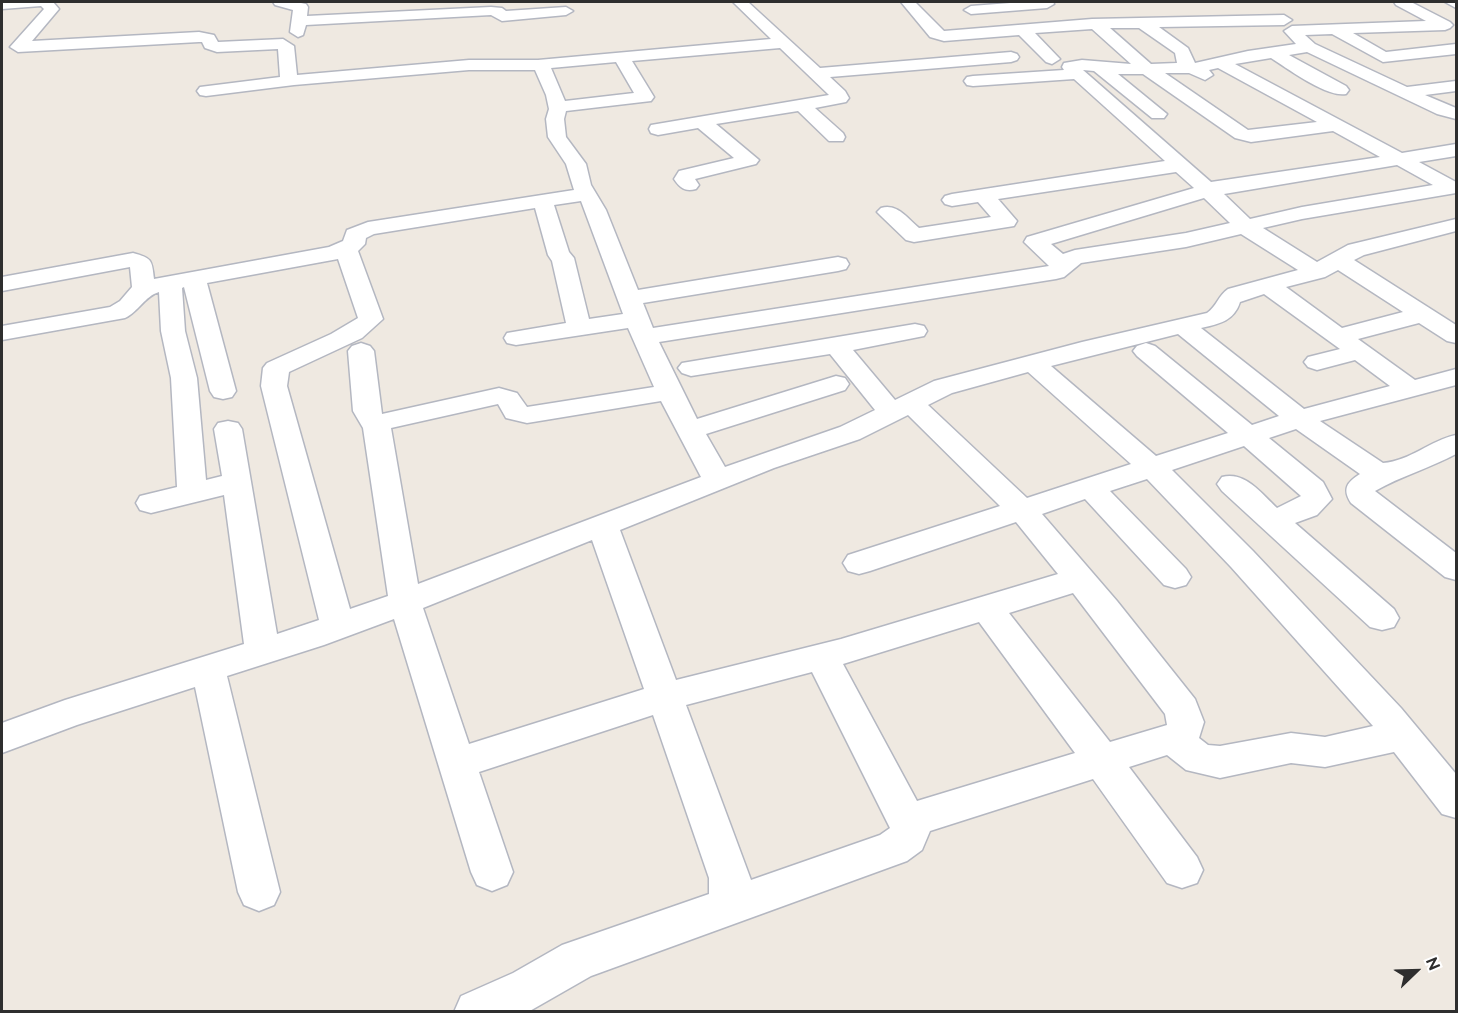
<!DOCTYPE html>
<style>
body{margin:0}
#map{position:relative;width:1458px;height:1013px;overflow:hidden;background:#efe9e1;font-family:Raleway,sans-serif}
canvas{display:block}
.frame{position:absolute;inset:0;border:3px solid #2e2e2e;pointer-events:none}
.north{position:absolute;left:1386px;top:941px;width:60px;height:60px;-webkit-text-stroke:4px #fff;paint-order:stroke;rotate:67deg;font-size:16px;font-weight:700;line-height:24px;text-align:center;color:#2e2e2e}
.north::after{content:'';display:block;margin:auto;width:21px;height:27px;background:#2e2e2e;clip-path:polygon(50% 0,100% 100%,50% 72%,0 100%)}
</style>
<div id="map">
<canvas width="1458" height="1013"></canvas>
<div class="frame"></div>
<div class="north">N</div>
</div>
<script>
const g = document.querySelector('canvas').getContext('2d');
g.lineJoin = 'round';
function strokePath(path, color, width, dash) { g.strokeStyle = color; g.lineWidth = width; g.lineCap = dash ? 'butt' : 'round'; g.setLineDash(dash || []); g.stroke(path); }
function fill(path, color) { g.fillStyle = color; g.fill(path, 'evenodd'); }
const minor = new Path2D(`
 M2,2h51l6,7 -27,32 167,-9 15,3 4,7 65,-3 11,7 3,29 172,-15h69l233,-21 -38,-37h15l72,66 191,-16 6,2 2,3 -2,3 -6,2 -181,15 15,14 4,7 -3,4 -31,6 28,25 2,4 -2,4h-14l-31,-30 -82,13 43,36 -3,4 -61,15 4,6 -3,4c-11,3 -16,-1 -22,-10l5,-8 55,-13 -36,-30 -40,7 -7,-2 -2,-4 2,-4 178,-30 -49,-47 -148,13 22,36 -3,4 -85,10 -2,8 2,18 20,27 5,21 15,25 32,80 200,-33 8,2 3,5 -3,5 -8,2 -195,32 10,25 396,-62 -25,-24 3,-5 167,-49 -18,-16 -178,27 19,22 -3,5 -100,16 -8,-2 -25,-24 -4,-4 4,-4c16,-5 26,10 38,20l72,-11 -13,-15 -26,4 -7,-2 -3,-4 3,-4 7,-2 213,-33 -91,-82 -101,7 -6,-1 -3,-4 3,-4 6,-1 91,-6 -2,-3 2,-4 18,-3 49,4 -39,-35 -57,4 25,26 -8,5 -6,-2 -27,-27 -75,6 -14,-4 -29,-35h14l29,29 148,-12 192,-4 8,5 -8,5 -125,2 29,21 7,15 53,-12 48,-7 -12,-13 8,-5 134,-5 -30,-16 -2,-3h17l39,20 3,3 -3,3 -5,2 -92,3 33,19 70,-8v10l-73,8 -51,-28 -27,1 10,9 92,43 49,-6v10l-31,4 31,13v11l-19,-5 -130,-62 -18,3 57,31 3,4 -3,4c-19,4 -59,-26 -75,-36l-36,6 167,89 54,-9v12l-37,6 37,20v11l-154,26 -39,9 54,34 31,-17 108,-26v12l-92,24 -10,5 102,65v18l-9,-2 -28,-18 -61,16 57,41 41,-11v16l-136,36 63,42c27,-2 48,-23 73,-28v19c-26,14 -55,22 -81,37l81,62v27l-11,-3 -94,-74c-9,-14 -4,-21 9,-29l-64,-45 -27,9 54,44 9,17 -15,16 -22,8 99,86 5,9 -5,9 -12,3 -12,-3 -148,-136 -5,-7 5,-7c23,-6 39,16 55,31l24,-12 -57,-50 -72,24 81,81 148,157 55,66v44l-14,-4 -48,-62 -69,15 -34,-4 -71,15 -34,-8 -19,-15 -38,12 68,90 6,13 -6,13 -15,5 -15,-5 -74,-104 -163,52 -8,19 -15,11 -316,115 -63,36h-74l7,-16 52,-23 49,-28 147,-51v-16l-56,-163 -174,57 34,100 -6,13 -15,6 -15,-6 -6,-13 -77,-253 -70,26 -97,31 53,216 -6,13 -15,6 -15,-6 -6,-13 -43,-205 -118,38 -75,28v-30l63,-23 179,-56 -20,-149 -73,18 -11,-3 -4,-7 4,-7 37,-9 -6,-109 -10,-47 -2,-39c-14,4 -21,20 -34,26l-123,22v-14l108,-19 10,-6 12,-14 -2,-20 -128,24v-14l131,-24c19,5 19,7 21,26l175,-32 14,-6 4,-11 21,-8 206,-32 -8,-26 -18,-27 -2,-18 3,-10 -3,-14 -11,-25h-66l-175,15 -88,11 -6,-1 -3,-4 3,-4 80,-10 -2,-28 -61,3 -12,-4 -3,-6h-3l-181,10 -8,-5 34,-38 -3,-3 -39,3zM1110,28h29l36,25 2,10 -26,1zM616,62l18,31 -69,8 -14,-33zM1218,68l99,54 -69,8 -83,-57h24l16,7 8,-5 -4,-5zM1083,70l11,1 58,47h12l3,-4 -49,-40h25l92,64 16,4 82,-11 47,26 -169,25zM1397,165l36,20 -131,22 -52,12 -26,-25zM1204,198l26,25 -44,10 -111,17 -12,4 -12,-10zM581,201l42,113 -34,5 -15,-61 -5,-6 -15,-47zM535,208l13,47 4,6 14,62 -59,10 -3,5 3,5 9,2 112,-17 26,59 -127,20 -10,-14 -18,-5 -117,26 -8,-63 -4,-5 -9,-3 -9,3 -4,5 5,60 10,17 25,168 -38,13 -63,-223 2,-14 73,-34 21,-19 -25,-68 7,-7 1,-6 8,-4zM1241,234l57,36 -70,19c-10,7 -11,17 -21,24l-125,29 -148,39 -39,19 -42,-50 71,-14 3,-5 -3,-5 -9,-2 -233,39 -4,5 4,5 9,3 139,-22 45,56 -35,17 -115,40 -19,-33 139,-44 4,-6 -4,-6 -9,-2 -139,43 -38,-77 397,-63 8,-2 17,-14 105,-16zM338,259l20,59 -27,16 -64,29 -4,5 -2,18 58,234 -42,14 -35,-205 -4,-6 -10,-2 -10,2 -4,6 8,47 -16,4 -9,-102 -12,-47 -3,-43 2,-1 26,104 4,6 9,2 9,-2 4,-6 -29,-108zM1338,270l65,42 -61,16 -56,-41 39,-10zM1264,294l76,55 -32,8 -4,5 4,5 9,3 38,-10 35,26 -86,23 -103,-81c18,-4 33,-7 39,-26zM1178,334l101,82 -27,9 -97,-79 -9,-3 -9,3 -4,5 4,5 91,77 -72,23 -105,-90zM1028,372l103,92 -104,34 -99,-93 24,-12zM661,401l40,76 -283,107 -27,-156 107,-24 8,14 21,5zM908,415l92,91 -152,49 -5,8 5,8 11,3 11,-3 146,-49 42,52 -217,65 -165,41 -56,-150 154,-62 86,-29zM1147,479l84,88 142,159 -48,11 -34,-4 -71,13 -12,-1 -9,-7 5,-16 -9,-23 -78,-98 -75,-87 43,-15 79,86 11,3 11,-3 5,-8 -5,-8 -76,-78zM592,540l52,149 -175,55 -46,-136zM1073,593l92,121 2,11 -57,17 -101,-129zM979,622l96,131 -158,48 -74,-137zM812,672l78,156 -10,7 -129,45 -65,-175z
 M273,2h23l10,2 2,3 -1,9 184,-9 11,1 4,3 60,-4 7,4 -7,4 -64,6 -11,-6 -185,10 -3,10 -5,2 -8,-5 3,-22 -18,-5z
 M1023,2h30l1,2 -7,4 -76,6 -7,-4 7,-4z
 M1445,2h11v6z`);
strokePath(minor, '#b4b7c1', 3);
fill(minor, '#fff');
</script>
